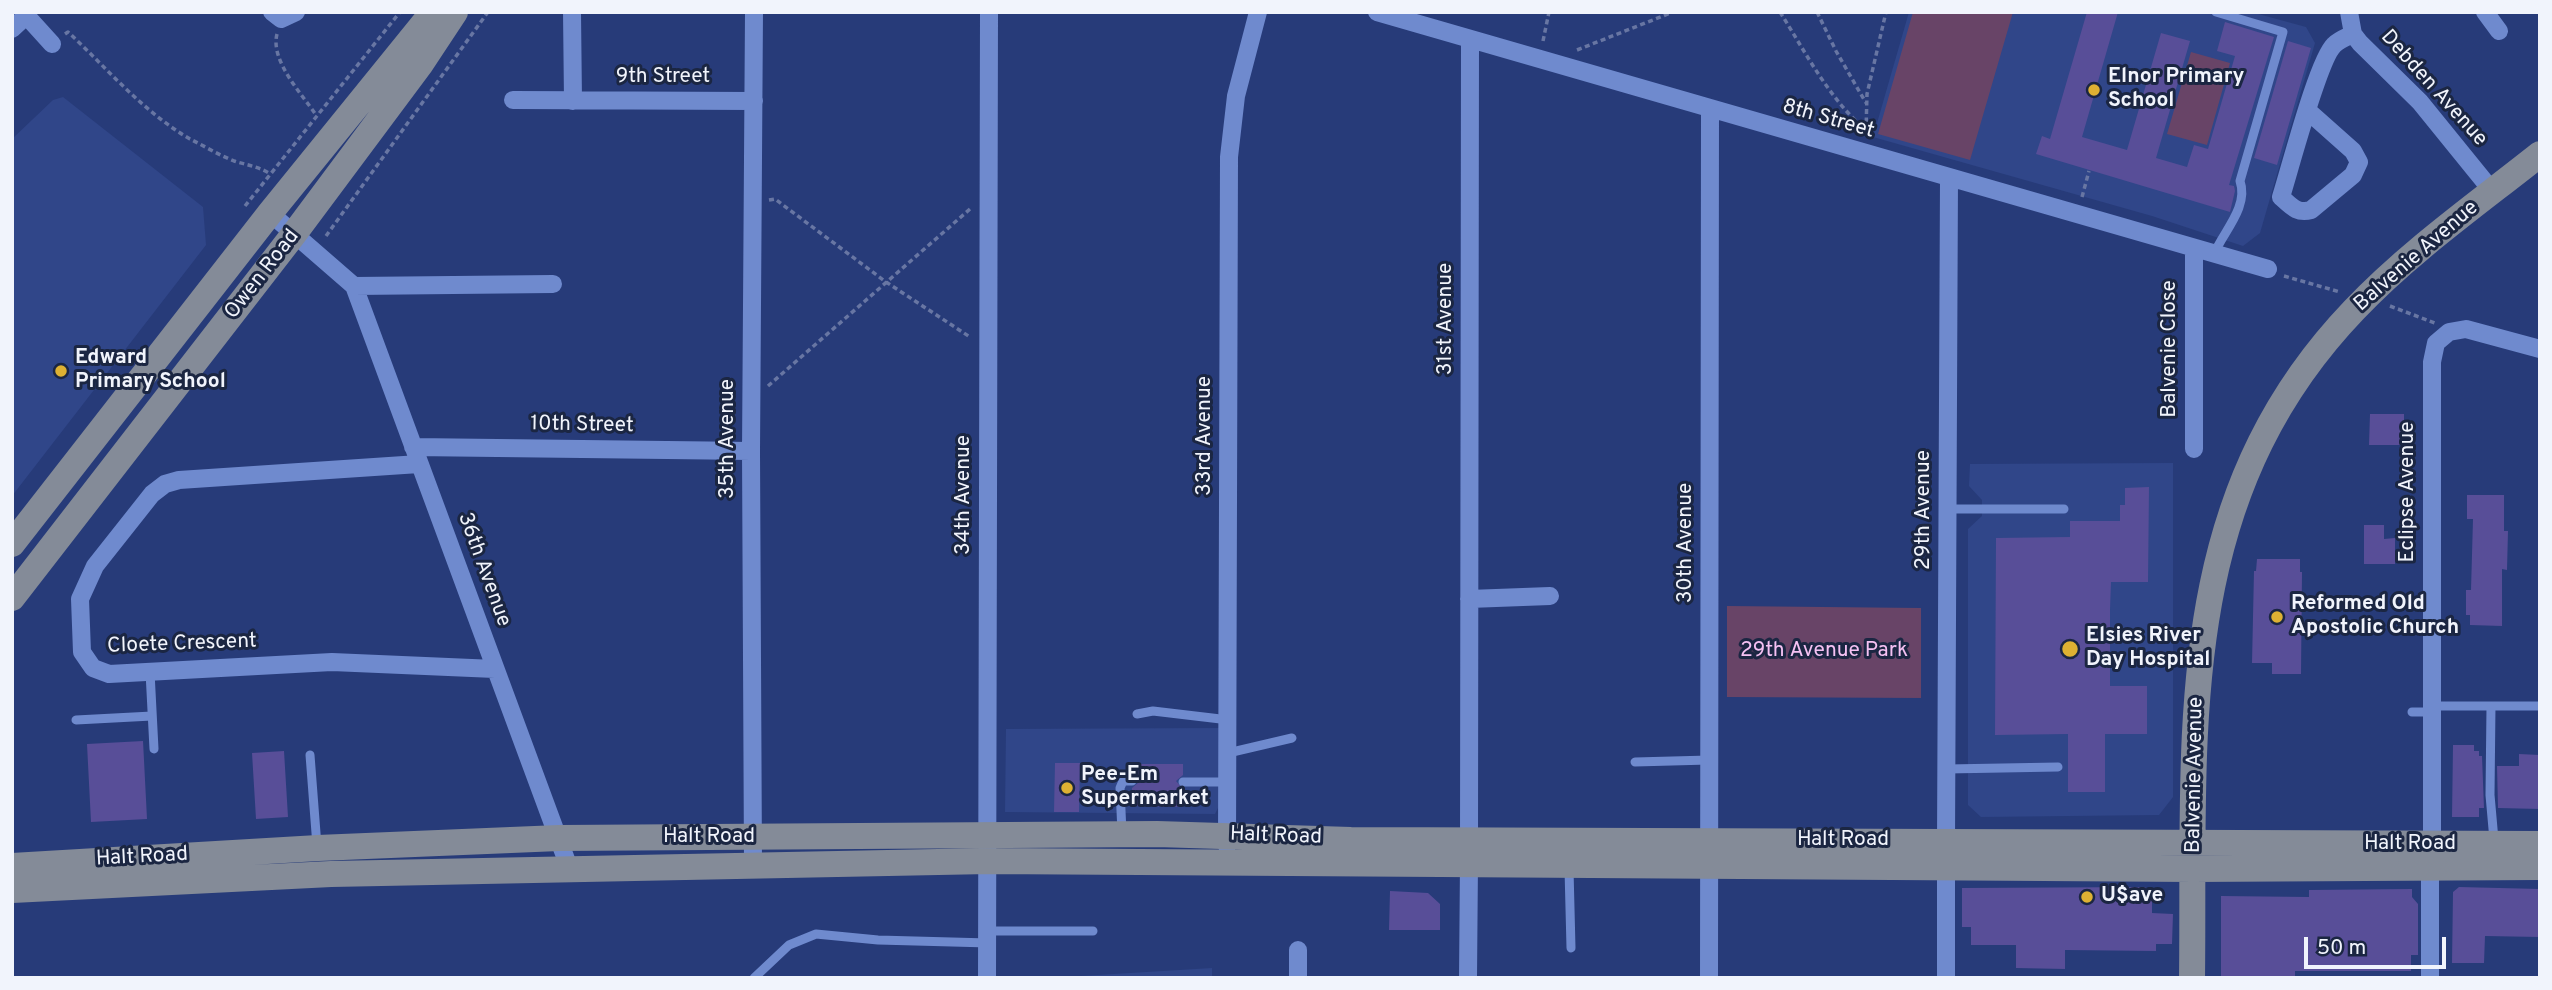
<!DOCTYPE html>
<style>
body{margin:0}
#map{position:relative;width:2552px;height:990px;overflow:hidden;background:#273b79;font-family:Overpass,sans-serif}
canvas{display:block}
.frame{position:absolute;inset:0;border:14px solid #f1f4fc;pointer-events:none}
.scale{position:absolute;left:2304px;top:937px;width:142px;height:32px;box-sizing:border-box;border:4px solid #f1f4fc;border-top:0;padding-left:9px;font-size:21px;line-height:24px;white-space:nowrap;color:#f1f4fc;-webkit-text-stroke:5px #1b2642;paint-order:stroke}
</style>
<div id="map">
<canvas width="2552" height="990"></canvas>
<div class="frame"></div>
<div class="scale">50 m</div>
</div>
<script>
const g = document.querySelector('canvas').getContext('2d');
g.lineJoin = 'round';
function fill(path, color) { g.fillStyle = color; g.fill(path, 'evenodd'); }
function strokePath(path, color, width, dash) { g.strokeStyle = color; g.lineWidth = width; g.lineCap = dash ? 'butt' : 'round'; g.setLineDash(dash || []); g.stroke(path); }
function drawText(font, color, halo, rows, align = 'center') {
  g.font = font + ' Overpass,sans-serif'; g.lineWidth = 6; g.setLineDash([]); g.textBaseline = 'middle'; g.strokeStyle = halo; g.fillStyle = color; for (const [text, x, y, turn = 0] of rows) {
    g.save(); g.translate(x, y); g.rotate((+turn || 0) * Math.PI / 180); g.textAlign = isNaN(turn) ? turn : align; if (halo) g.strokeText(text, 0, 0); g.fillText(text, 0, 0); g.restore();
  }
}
const built = new Path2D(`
 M1909,12h342l55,15 9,16 -55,190 -17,13 -91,-30 -279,-79z
 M63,97l140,110 3,38 -194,251v-357l41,-39z
 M2173,463v334l-14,18 -178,2 -13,-12v-276l14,-13v-16l-13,-14 1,-22z
 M1219,728v78l-4,8 -210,-2 1,-83z
 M1212,968v10h-164z`);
const green = new Path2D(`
 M1913,12h100l-43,148 -92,-26z
 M2191,52l39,11 -23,82 -40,-11z
 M1727,606l194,2v90l-194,-1z`);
const building = new Path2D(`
 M2087,12h31l-36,125 45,13 34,-117 29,8 -34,117 31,9 7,-22 14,4 27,-93 -18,-5 8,-29 49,15 -45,148 5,1 1,5 -5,21 -194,-58 6,-18 8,3z
 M2288,41l23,7 -34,117 -23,-7z
 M2370,414h34v31h-35z
 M2149,487l-1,95h-37l-1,28v76h37v48h-42v58h-37v-58l-73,1 1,-197 74,-1v-16h50v-16h5v-17z
 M2467,495h37v36h4l-1,39 -5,-1v57l-32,-1v-10h-4v-25h5l2,-71h-6z
 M2364,525h20v14l11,-1v26h-31z
 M2257,559h43v13h2l-1,102h-29v-11h-20l2,-92h2z
 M143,741l4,78 -56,3 -4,-78z
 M2453,745h21v6h5v5h3l2,52h-5v9h-27z
 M284,751l4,66 -32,2 -4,-66z
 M2519,754l21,1v54l-42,-1 -1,-42h22z
 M1055,763h25l-1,49h-25z
 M1132,764h51v11l-7,6 7,8v18l-51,-1v-18l7,-6 -7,-8z
 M2145,887l7,7v19l21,1 -1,30h-16v7l-91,-1v19l-49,-1v-23h-45v-18h-9v-39z
 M2459,887l81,2v48l-55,-1 -1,27h-32l1,-71z
 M2412,889v8l6,7v51h-7v16h-116v7h-74v-82l88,1v-7z
 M1390,891l38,2 12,11v26h-51z`);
const path = new Path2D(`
 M1780,12c26,41 49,87 86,118
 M1817,12l19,39 30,52
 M65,34l3,-2c40,37 74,79 122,107 14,7 29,16 44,22 12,4 23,5 35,12
 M277,34c-7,27 25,60 39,81
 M1543,41l6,-29
 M1577,50l96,-38
 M1866,131l1,-37 19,-82
 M2082,197l7,-26
 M769,200l6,-1 111,83 84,55
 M245,206l155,-194
 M326,236l162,-224
 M2284,276l56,16
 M2390,306l45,17
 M768,386l202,-177`);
const lane = new Path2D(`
 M2214,254c9,-22 35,-47 26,-73l43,-149 -67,-20
 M1948,509h116
 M150,672l4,77
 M2432,706h108
 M2491,706l-1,89 4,45
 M2412,712h20
 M1137,714l16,-3 76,9
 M76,720l76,-4
 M1228,753l64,-15
 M310,755l7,91
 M1635,762l74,-2
 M1947,769l111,-2
 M1183,782h45
 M1122,833l-2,-45 3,-7h9
 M1569,869l2,79
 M989,931h104
 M754,978l35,-33 27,-11 62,6 111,3`);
const street = new Path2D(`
 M23,12l29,32
 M272,12l9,7 15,-7
 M572,12l1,89
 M1377,12l891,257
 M2349,12l4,22 7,9 60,59 73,90
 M2485,12l14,19
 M12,29l14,-13
 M513,100l241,1
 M2308,111l45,40 6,11 -6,13 -42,35c-14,4 -20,-4 -30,-13 9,-28 37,-137 53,-152 5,-5 13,-8 19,-11
 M270,213l84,73 216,584
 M2194,248v201
 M354,286l199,-2
 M413,447l338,4
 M419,464l-240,16 -14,4 -13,10 -57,72 -15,33 2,53 11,16 16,6 223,-12 163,7
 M1469,599l81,-3
 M1469,841l1,-801
 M1946,841l3,-663
 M2432,845v-483l4,-19 13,-11 17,-3 74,20
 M1227,846l2,-689 7,-61 22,-84
 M753,865l-2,-414 3,-439
 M987,978l2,-966
 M1298,978v-28
 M1468,978l1,-116
 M1709,978l1,-869
 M1946,978v-112
 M2430,978v-111`);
const secondary = new Path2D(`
 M12,544l258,-331 163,-201
 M12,598l282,-364 126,-169 35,-53
 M12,866l306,-18 241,-10 598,-4 194,6 1189,4
 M12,890l319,-16 658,-13 1204,8 347,-2
 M2192,978c3,-244 -21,-477 162,-668 55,-58 123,-106 186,-156`);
const markers = [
 [2094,90,7,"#deb133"],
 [61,371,7,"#deb133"],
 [2277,617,7,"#deb133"],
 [2070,649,9,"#deb133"],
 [1067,788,7,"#deb133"],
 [2087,897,7,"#deb133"]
];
const streetNames = [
 ["9th Street",663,78],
 ["Debden Avenue",2433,89,48],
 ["8th Street",1828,120,16],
 ["Balvenie Avenue",2417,257,-41],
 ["Owen Road",263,275,-52],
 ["31st Avenue",1447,319,-90],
 ["Balvenie Close",2171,349,-90],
 ["10th Street",582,426,1],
 ["33rd Avenue",1206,436,-90],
 ["35th Avenue",729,439,-90],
 ["Eclipse Avenue",2409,492,-90],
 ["34th Avenue",965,495,-90],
 ["29th Avenue",1925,510,-90],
 ["30th Avenue",1687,543,-90],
 ["36th Avenue",483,570,70],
 ["Cloete Crescent",182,645,-2],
 ["Balvenie Avenue",2196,775,-89],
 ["Halt Road",1276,837,2],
 ["Halt Road",709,838],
 ["Halt Road",1843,841],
 ["Halt Road",2410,845],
 ["Halt Road",142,858,-3]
];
const poiNames = [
 ["Elnor Primary",2108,78],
 ["School",2108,102],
 ["Edward",75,359],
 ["Primary School",75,383],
 ["Reformed Old",2291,605],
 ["Apostolic Church",2291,629],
 ["Elsies River",2086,637],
 ["Day Hospital",2086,661],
 ["Pee-Em",1081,776],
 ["Supermarket",1081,800],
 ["U$ave",2101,897]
];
const parkNames = [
 ["29th Avenue Park",1824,652]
];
fill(built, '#304689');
fill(green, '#684467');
fill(building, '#584e98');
strokePath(path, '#6876a3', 3.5, [5, 3.5]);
strokePath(lane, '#6f8ace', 9);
strokePath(street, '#6f8ace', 18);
strokePath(secondary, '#848b98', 26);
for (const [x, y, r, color] of markers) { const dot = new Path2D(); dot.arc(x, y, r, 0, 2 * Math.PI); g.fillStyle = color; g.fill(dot); strokePath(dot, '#1b2642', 2.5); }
drawText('21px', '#f1f4fc', '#1b2642', streetNames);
drawText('bold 21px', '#f1f4fc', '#1b2642', poiNames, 'left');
drawText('21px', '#f5c1f3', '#1b2642', parkNames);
</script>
